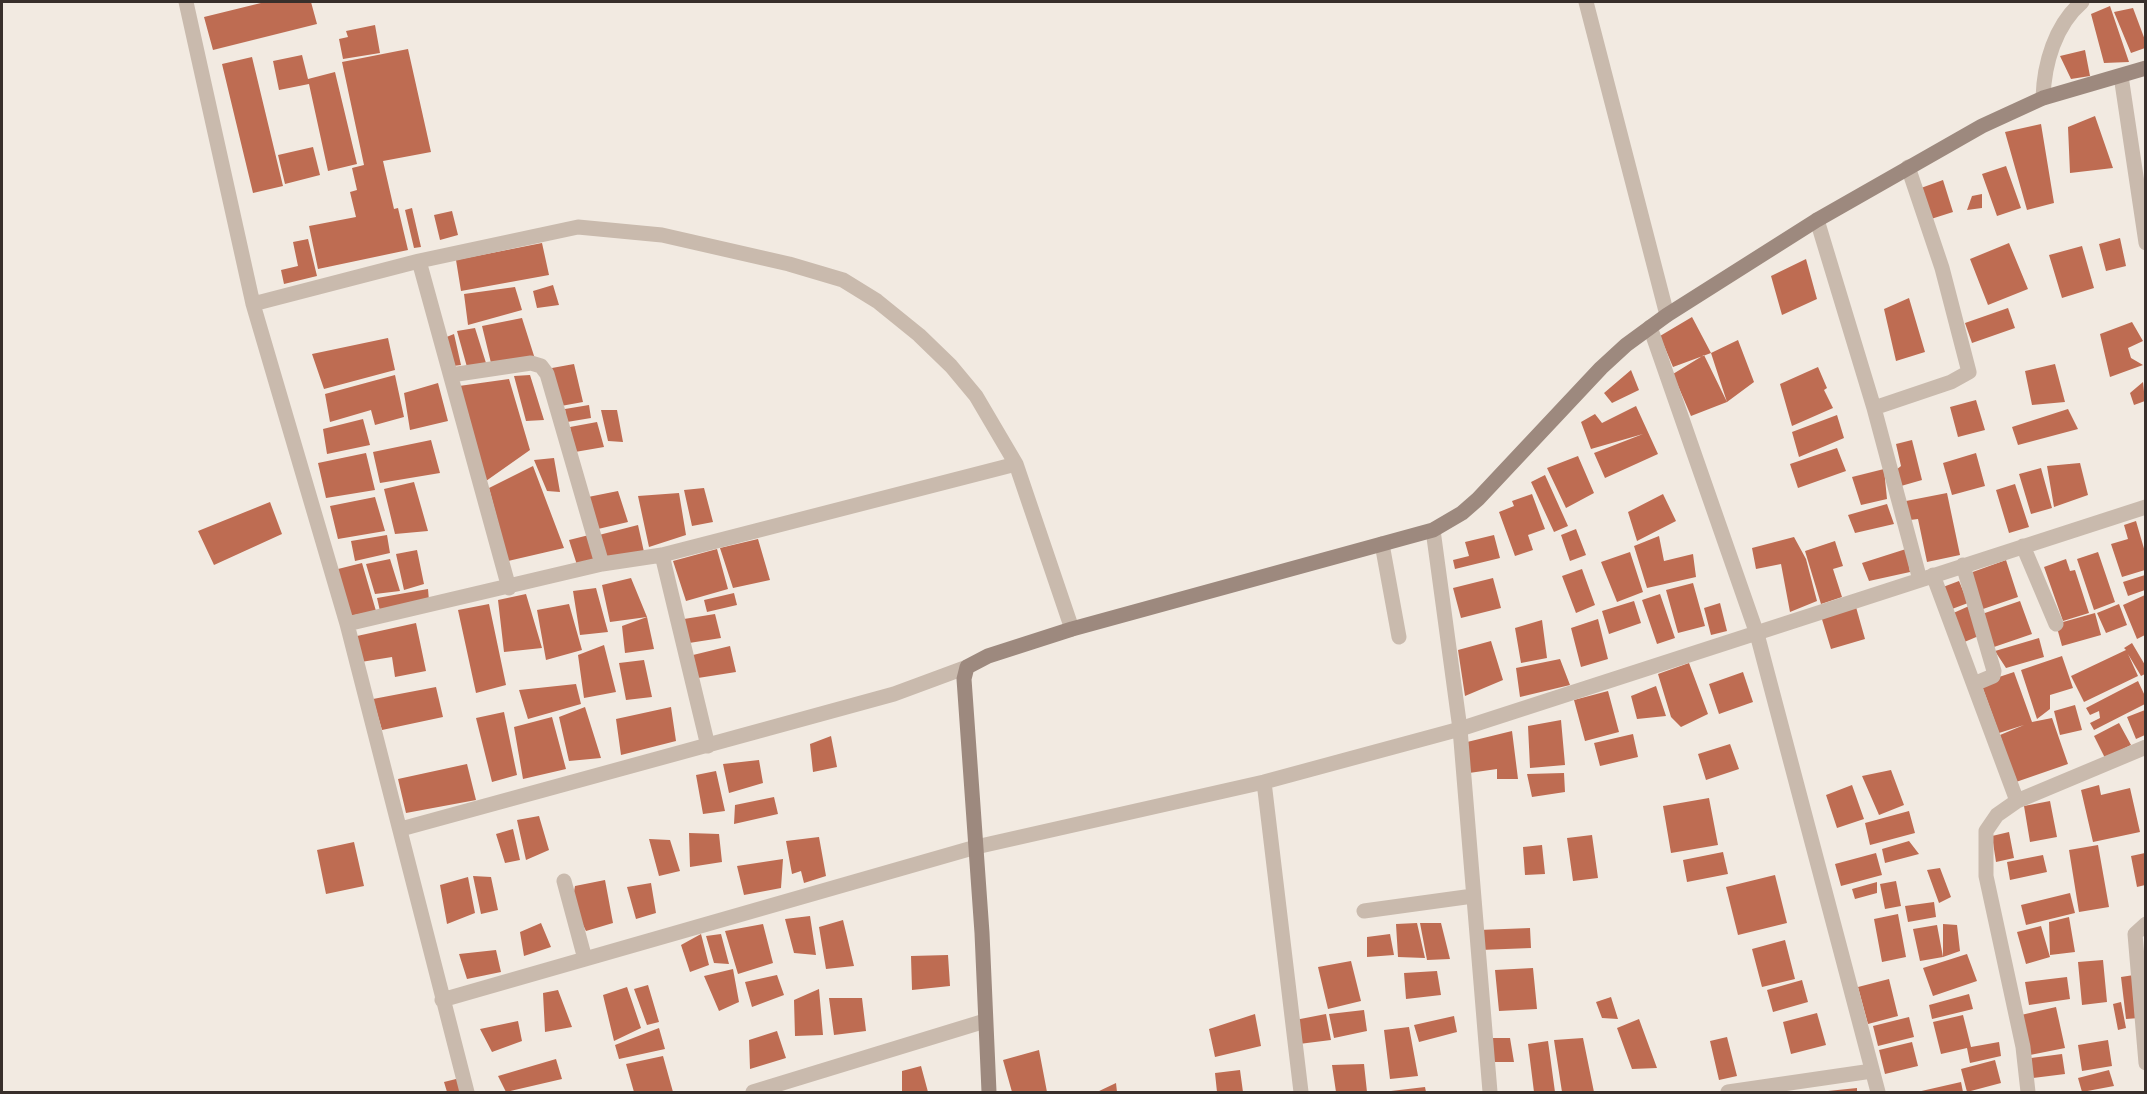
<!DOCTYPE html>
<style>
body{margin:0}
#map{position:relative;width:2147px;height:1094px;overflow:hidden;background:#f2eae1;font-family:Commissioner,sans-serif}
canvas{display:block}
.frame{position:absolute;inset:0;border:3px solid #382f2b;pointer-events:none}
</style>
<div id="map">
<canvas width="2147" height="1094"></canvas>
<div class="frame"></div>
</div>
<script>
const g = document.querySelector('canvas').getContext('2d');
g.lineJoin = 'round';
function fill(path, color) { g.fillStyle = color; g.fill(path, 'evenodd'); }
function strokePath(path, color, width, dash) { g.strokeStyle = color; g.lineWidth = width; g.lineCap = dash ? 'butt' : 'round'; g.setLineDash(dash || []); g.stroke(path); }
const building = new Path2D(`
 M265,2h46l6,22 -104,26 -9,-33z
 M2110,6l19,56 -25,1 -13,-49z
 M2133,8l12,32v8l-14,5 -17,-41z
 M375,25l5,28 -37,6 -4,-20 9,-2 -2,-6z
 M408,49l23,103 -48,9 11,48 4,-1 10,42 -90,19 -9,-43 47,-9 -6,-25 7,-2 -5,-22 12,-3 -22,-103z
 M2085,50l5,26 -19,3 -11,-23z
 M302,55l6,24 27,-7 22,92 -29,7 -19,-87 -30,6 -6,-29z
 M252,57l31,129 -30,7 -31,-129z
 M2095,116l18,52 -43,5 -2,-46z
 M2041,124l13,79 -27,7 -22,-78z
 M313,147l7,28 -35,9 -7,-29z
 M2006,166l15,42 -24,8 -15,-42z
 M1943,180l10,32 -22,7 -10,-31z
 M1982,194v14l-15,2 5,-14z
 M412,208l9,39 -7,1 -9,-38z
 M452,211l6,24 -18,5 -6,-25z
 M2120,238l6,28 -20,5 -7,-27z
 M308,239l9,37 -33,8 -3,-14 17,-4 -5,-24z
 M542,243l7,32 -88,16 -5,-31z
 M2009,243l19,46 -40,16 -18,-46z
 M2082,246l12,42 -32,10 -13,-43z
 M1806,259l11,40 -35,16 -11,-39z
 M553,285l6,20 -22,3 -4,-17z
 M515,287l7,23 -54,15 -4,-31z
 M1909,298l16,54 -29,9 -12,-52z
 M2008,308l7,20 -43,15 -7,-20z
 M1692,317l19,36 -38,14 -13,-31z
 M522,318l13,41 -44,4 -9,-37z
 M2132,322l11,19 -15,7 3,10 12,7 -33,12 -10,-43z
 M475,328l11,35 -19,4 -10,-36z
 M454,334l7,31 -8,1 -9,-28z
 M388,338l7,32 -71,19 -12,-35z
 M1738,340l16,42 -27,20 -16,-49z
 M1704,355l23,47 -36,14 -18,-42z
 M574,364l9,38 -22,4 -9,-38z
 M2055,364l10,38 -33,3 -7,-34z
 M1818,367l9,21 -3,2 9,18 -41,18 -12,-42z
 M1631,370l8,20 -27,13 -8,-10z
 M395,375l9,42 -29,8 -4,-15 -41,12 -5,-28z
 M530,375l14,45 -18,1 -12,-45z
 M509,379l21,71 -44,31 -27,-95z
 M2143,382l2,19 -11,4 -4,-12z
 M438,383l10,38 -38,9 -6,-37z
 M1976,400l9,30 -27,7 -8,-30z
 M589,405l2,13 -24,4 -2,-13z
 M1636,406l22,48 -53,24 -11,-25 49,-19 -52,15 -10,-27 14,-8 7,9z
 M2068,409l10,20 -60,16 -6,-18z
 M601,410h16l6,32 -15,-1z
 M1837,415l7,23 -45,19 -7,-25z
 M363,419l7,26 -43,9 -4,-25z
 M597,422l7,25 -29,5 -5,-25z
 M431,440l9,33 -60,10 -7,-31z
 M1912,440l10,40 -21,6 -5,-16 5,-4 -5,-22z
 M1837,448l9,23 -48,17 -8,-24z
 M366,453l9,37 -49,8 -8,-35z
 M1976,453l9,33 -33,9 -9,-32z
 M1578,456l16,37 -28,15 -19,-40z
 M554,458l6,34 -13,-1 -13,-31z
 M2080,463l8,32 -34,12 -7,-41z
 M533,466l31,82 -56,13 -19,-73z
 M2041,468l11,40 -21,6 -12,-40z
 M1884,469l3,30 -26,6 -9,-28z
 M1545,475l23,51 -14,6 -23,-50z
 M414,482l14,49 -33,3 -11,-45z
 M2015,484l14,43 -20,6 -13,-43z
 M704,488l9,34 -21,4 -8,-36z
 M618,491l10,31 -30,7 -10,-32z
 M679,493l7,42 -37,12 -11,-51z
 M1947,493l13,62 -33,7 -9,-43 -8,1 -4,-19z
 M1532,494l13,35 -17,6 5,15 -18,6 -16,-44 15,-6 -2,-5z
 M1663,494l13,27 -39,20 -9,-29z
 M375,497l10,34 -47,8 -8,-33z
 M270,502l12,32 -68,31 -16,-34z
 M1887,504l7,20 -39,9 -7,-18z
 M2136,521l9,31v18l-23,7 -11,-33 17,-5 -4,-14z
 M638,525l6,27 -38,6 -7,-23z
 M1576,529l10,26 -16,6 -9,-26z
 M387,535l3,18 -35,8 -4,-20z
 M589,535l7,25 -19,5 -8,-25z
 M1494,535l6,23 -45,11 -2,-9 16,-4 -4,-14z
 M1659,536l5,25 29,-7 3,23 -49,11 -13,-42z
 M1794,537l12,22 11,42 -27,11 -9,-48 -25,5 -4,-21z
 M758,539l12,41 -37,8 -13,-40z
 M1835,541l8,25 -10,3 9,28 -21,7 -16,-53z
 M717,549l11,40 -42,12 -13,-40z
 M1906,549l4,23 -41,9 -7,-18z
 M417,550l7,34 -20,6 -8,-36z
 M1630,552l13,40 -26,10 -16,-40z
 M2098,552l17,50 -21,8 -17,-51z
 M390,559l10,32 -25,3 -9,-30z
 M2066,559l4,12 5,-1 14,43 -26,8 -19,-54z
 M2006,560l12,37 -35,12 -13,-36z
 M362,563l14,48 -27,5 -11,-47z
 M1582,569l13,36 -19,8 -14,-37z
 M2145,575v15l-17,6 -5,-14z
 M631,578l16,39 7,32 -29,4 -3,-27 25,-9 -37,5 -8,-37z
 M1493,578l8,30 -40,10 -8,-30z
 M1959,581l9,22 -16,6 -9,-22z
 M1693,583l12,43 -27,7 -12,-43z
 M596,588l12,44 -28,3 -7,-44z
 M428,589l1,12 -49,10 -3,-13z
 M734,593l3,12 -30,7 -3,-12z
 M526,594l16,54 -38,4 -6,-52z
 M1660,594l15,44 -18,6 -15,-44z
 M2145,595v40l-8,4 -14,-34z
 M1634,601l7,22 -32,11 -7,-23z
 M2020,601l12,33 -38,13 -12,-33z
 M1720,603l7,28 -16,4 -7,-27z
 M489,604l17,81 -30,8 -18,-83z
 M569,604l13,46 -36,10 -9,-50z
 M2119,604l8,21 -21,8 -9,-20z
 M1969,606l12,29 -19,8 -13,-28z
 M1856,607l9,32 -34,10 -10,-33z
 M2095,613l6,22 -39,11 -6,-22z
 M715,614l6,24 -32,5 -5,-24z
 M1598,619l10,40 -27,8 -10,-39z
 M1542,620l5,38 -26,5 -6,-35z
 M416,623l10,48 -31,6 -3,-20 -31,5 -4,-26z
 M2039,638l5,19 -38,11 -11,-17z
 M1491,641l12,39 -38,16 -7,-46z
 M2132,643l13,22v9l-4,2 -13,-22 10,22 -54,26 -13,-26 55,-26 -2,-2z
 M604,645l12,47 -32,6 -6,-43z
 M730,646l6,26 -38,6 -5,-23z
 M2062,656l11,32 -23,7v14l-13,10 -16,-49z
 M1560,659l10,26 -50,12 -4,-29z
 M644,660l8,37 -26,3 -7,-37z
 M1689,663l19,51 -27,13 -10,-10 -13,-43z
 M1743,672l10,30 -34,12 -10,-30z
 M2014,672l18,50 20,-4 16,46 -52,18 -16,-47 24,-10 -25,8 -18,-50z
 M2138,681l7,15v8l-51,26 -4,-7 10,-5 -1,-7 -9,4 -4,-7z
 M576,684l5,20 -53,15 -9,-29z
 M1656,686l10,30 -29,3 -6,-23z
 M436,687l7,30 -61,13 -9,-31z
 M1608,691l11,41 -34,9 -11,-41z
 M2075,705l7,25 -22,5 -6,-24z
 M585,707l16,51 -32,3 -10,-44z
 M671,707l5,34 -55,14 -5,-36z
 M2145,710v25l-9,4 -9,-22z
 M504,712l13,63 -25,7 -16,-64z
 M552,717l14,52 -43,10 -9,-52z
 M1561,720l4,45 -35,3 -2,-42z
 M2119,723l12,22 -26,13 -11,-22z
 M1512,731l6,48h-21v-10l-28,4 -6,-30z
 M1633,734l5,23 -38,9 -6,-23z
 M831,736l6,31 -24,5 -3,-28z
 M1730,744l9,25 -33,11 -8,-26z
 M759,760l4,23 -34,10 -6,-29z
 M467,764l9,36 -70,13 -8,-34z
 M1891,770l13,35 -25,10 -17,-39z
 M716,771l9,40 -22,3 -7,-39z
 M1564,773l1,19 -33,5 -5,-23z
 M1852,785l12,34 -27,9 -11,-33z
 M2099,785l2,10 29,-7 10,44 -47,10 -12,-52z
 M774,797l4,17 -44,10 1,-19z
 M1709,798l9,47 -47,8 -8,-47z
 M2050,801l7,36 -27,5 -6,-36z
 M1909,811l6,22 -45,12 -5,-22z
 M539,816l10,34 -23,10 -9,-40z
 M513,829l7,31 -15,3 -9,-29z
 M2009,832l5,26 -18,4 -4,-26z
 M689,833l30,1 3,28 -32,5z
 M1592,835l6,43 -25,3 -6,-43z
 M819,837l7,39 -22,7 -3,-12 -9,3 -6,-33z
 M649,839l21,1 10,31 -21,5z
 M1909,841l10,13 -34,9 -3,-14z
 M354,842l10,44 -38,8 -9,-44z
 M1542,845l3,29 -20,1 -2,-28z
 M2098,845l11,62 -30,5 -10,-62z
 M1723,852l5,22 -41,8 -4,-22z
 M1876,853l6,22 -41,11 -6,-22z
 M2145,853v32l-8,2 -6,-31z
 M2043,855l4,17 -37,8 -3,-18z
 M783,859l-2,29 -37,7 -7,-29z
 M1940,868l11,29 -12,6 -12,-33z
 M1775,875l12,48 -49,12 -12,-48z
 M473,876l18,1 7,33 -17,4z
 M468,877l7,36 -28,11 -7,-39z
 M605,880l8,43 -27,8 -14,-28 3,-17z
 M1896,881l5,25 -16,3 -5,-25z
 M1877,882v11l-22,6 -3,-10z
 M651,883l5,30 -20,6 -9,-32z
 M2070,893l5,20 -49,12 -5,-20z
 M1934,902l2,15 -28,5 -3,-16z
 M1898,914l8,43 -24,5 -8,-43z
 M810,916l6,39 -22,-2 -9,-34z
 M2069,917l6,35 -25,3 -1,-33z
 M843,920l11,46 -28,3 -7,-42z
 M541,923l10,24 -27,9 -4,-24z
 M1417,923l8,35 -27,-1 -2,-33z
 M1420,923h21l9,36 -23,1z
 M763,924l10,39 -35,11 -13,-43z
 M1943,924l14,1 3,26 -17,6z
 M1937,925l6,32 -23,4 -7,-32z
 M2041,926l9,31 -24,7 -9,-32z
 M1530,928l1,20 -51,2 -1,-20z
 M701,934l8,31 -19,7 -9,-27z
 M721,934l8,30 -15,-1 -8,-27z
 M1390,934l4,21 -27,2v-20z
 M1785,940l10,39 -33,8 -10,-38z
 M496,950l5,22 -34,7 -8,-25z
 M1967,954l10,27 -44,15 -10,-28z
 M948,955l2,31 -38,4 -1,-34z
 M2103,960l4,42 -25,3 -4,-43z
 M1351,961l10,40 -33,8 -10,-42z
 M1533,968l4,41 -38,2 -4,-41z
 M733,969l6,33 -20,9 -15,-35z
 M1437,971l4,24 -35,4 -2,-26z
 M777,975l7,20 -32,12 -7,-25z
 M2134,975l5,43 -13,1 -5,-42z
 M2067,977l3,22 -41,6 -4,-23z
 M1889,979l9,37 -30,8 -10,-37z
 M1802,980l6,22 -35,10 -6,-22z
 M648,985l11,37 -12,3 -13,-36z
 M627,987l14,41 -27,13 -11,-46z
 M819,989l4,46 -28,1 -1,-36z
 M558,990l14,37 -27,5 -2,-39z
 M1969,994l4,15 -41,10 -3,-14z
 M1611,997l7,22 -16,-1 -6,-16z
 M829,998h33l4,33 -32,4z
 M2121,1002l5,26 -8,2 -5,-26z
 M2056,1007l9,41 -35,7 -9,-40z
 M1364,1010l3,21 -33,7 -5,-24z
 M1817,1013l9,32 -35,9 -8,-32z
 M1255,1014l6,32 -46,11 -6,-28z
 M1326,1014l5,26 -32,4 -4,-24z
 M1963,1015l8,32 28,-5 2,14 -31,7 -3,-15 -26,6 -8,-32z
 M1454,1016l3,16 -38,10 -5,-17z
 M1909,1017l5,20 -36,9 -5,-20z
 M1639,1019l18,49 -25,1 -15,-41z
 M518,1021l4,20 -30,11 -12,-23z
 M1409,1027l9,49 -28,3 -6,-49z
 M659,1028l6,21 -46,10 -4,-14z
 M777,1031l9,27 -36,11 -1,-29z
 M1727,1037l10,39 -18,4 -9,-39z
 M1487,1038h23l4,24h-25z
 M1583,1038l11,54h-32l-8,-52z
 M2108,1040l4,26 -30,5 -4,-26z
 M1548,1041l7,51h-21l-6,-48z
 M1912,1042l6,24 -33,8 -6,-24z
 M1039,1050l8,42h-35l-9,-32z
 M2062,1054l3,20 -32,4 -2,-20z
 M663,1056l10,36h-39l-8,-28z
 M556,1059l6,20 -56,13 -8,-16z
 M1995,1060l6,23 -34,9 -6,-23z
 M1364,1064l3,28h-31l-4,-27z
 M921,1066l7,26h-26v-21z
 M1240,1070l3,22h-26l-2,-19z
 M2109,1070l5,16 -32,6 -4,-14z
 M460,1078l4,14h-17l-3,-10z
 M1961,1082l2,10h-46z
 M1116,1083l1,9h-20z
 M1425,1087l1,5h-35v-1z
 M1857,1088v4h-29v-1z`);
const street = new Path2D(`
 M186,2l67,302 94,320 120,468
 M1586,2l81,313
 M2121,76l25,167
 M2043,98c1,-34 12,-73 39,-96
 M1817,220l57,188 46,172
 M419,261l90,327
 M253,304l166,-43 159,-34 84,8 127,29 54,16 34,21 42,34 32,31 25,30 40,68 56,165
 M1650,327l107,307 121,458
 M451,375l80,-12 10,3 6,8 55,190
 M1874,408l77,-26 18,-10 -27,-104 -34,-101
 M1433,530l27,199 30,363
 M1382,544l17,93
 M2023,546l33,78
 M662,555l46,191
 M1963,565l31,106 -1,5 -19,8
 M1933,575l84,226
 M347,624l255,-60 60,-9 354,-91
 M1264,782l37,310
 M401,829l493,-135 73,-27
 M564,881l21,78
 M1364,911l109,-15
 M2146,924l-11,10 11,129
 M442,1000l534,-153 288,-65 196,-53 686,-222
 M753,1092l232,-71
 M1728,1092l144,-21
 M2028,1092l-5,-45 -37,-171v-45l11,-16 20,-14 129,-54`);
const secondary = new Path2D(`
 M989,1092l-7,-159 -18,-254 3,-12 21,-11 84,-27 361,-99 29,-17 16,-14 123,-131 25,-23 41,-30 150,-95 165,-94 61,-28 103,-30`);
fill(building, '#be6c52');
strokePath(street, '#c9baad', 15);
strokePath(secondary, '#9d897e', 15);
</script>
